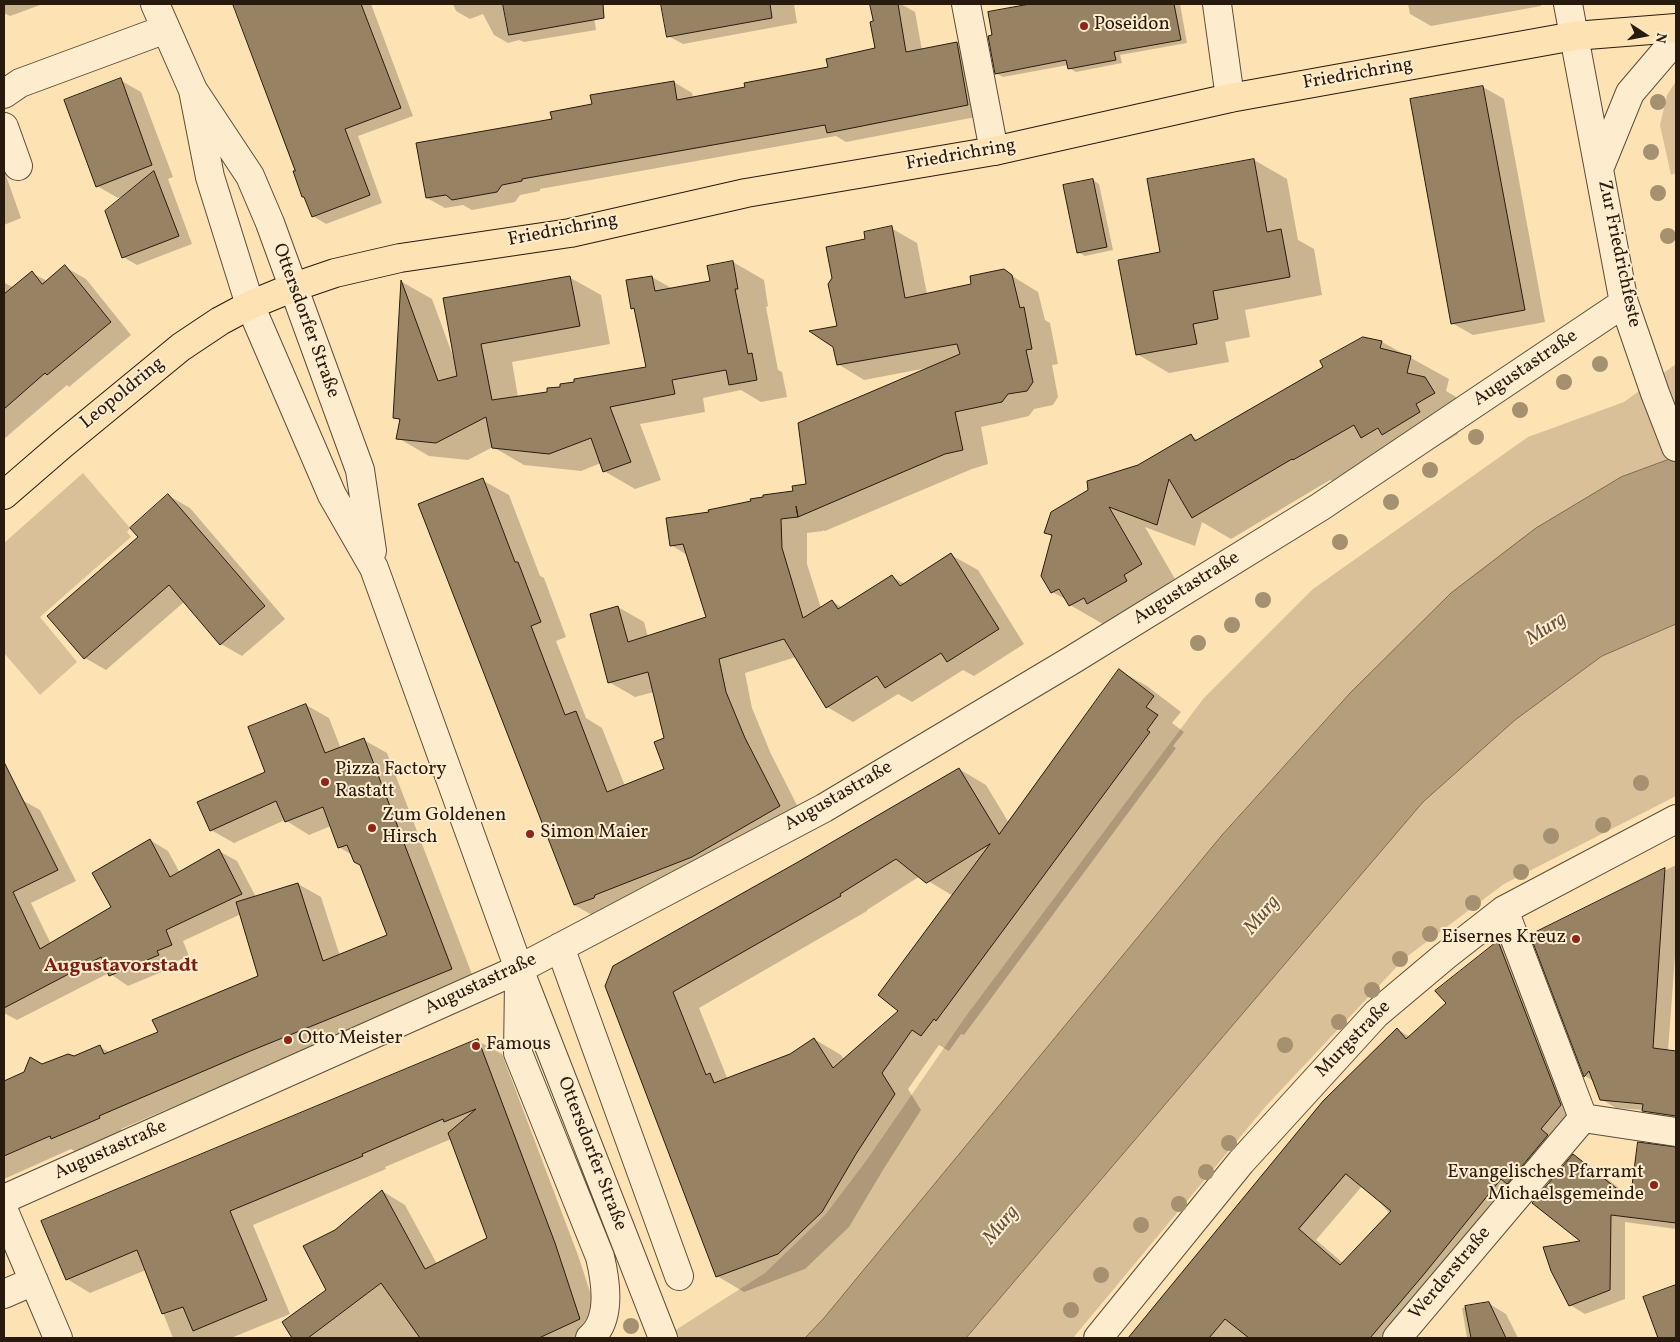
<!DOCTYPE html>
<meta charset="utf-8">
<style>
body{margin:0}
#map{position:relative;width:1680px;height:1342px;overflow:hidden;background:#fde2b4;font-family:Vollkorn,serif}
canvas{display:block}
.frame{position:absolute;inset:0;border:5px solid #281b0e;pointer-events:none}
.north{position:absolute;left:1620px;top:10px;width:50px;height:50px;-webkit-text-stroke:4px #feecce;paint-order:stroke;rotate:101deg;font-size:14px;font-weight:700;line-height:20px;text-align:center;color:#281b0e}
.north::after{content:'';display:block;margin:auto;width:18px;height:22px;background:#281b0e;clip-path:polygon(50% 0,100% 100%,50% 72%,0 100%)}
</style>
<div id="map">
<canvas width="1680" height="1342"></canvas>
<div class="frame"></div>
<div class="north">N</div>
</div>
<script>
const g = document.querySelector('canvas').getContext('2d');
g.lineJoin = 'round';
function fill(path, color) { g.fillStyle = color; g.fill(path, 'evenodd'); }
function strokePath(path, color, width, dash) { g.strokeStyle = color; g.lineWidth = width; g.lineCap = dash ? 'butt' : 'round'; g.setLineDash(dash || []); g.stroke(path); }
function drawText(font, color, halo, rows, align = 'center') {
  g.font = font + ' Vollkorn,serif'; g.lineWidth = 4; g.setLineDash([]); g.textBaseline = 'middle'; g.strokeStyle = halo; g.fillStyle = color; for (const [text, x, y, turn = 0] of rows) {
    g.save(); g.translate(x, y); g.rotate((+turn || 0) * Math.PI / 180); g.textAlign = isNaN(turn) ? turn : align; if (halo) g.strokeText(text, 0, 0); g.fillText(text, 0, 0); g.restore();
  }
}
const green = new Path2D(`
 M1676,81v92l-5,2 -11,-50 7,-30z
 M1676,364v93l-55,20 -170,116 -100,99 -129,143 -398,483 -19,20h-142l102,-65 60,-58 41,-54 100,-145 237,-317 110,-110 215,-152 96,-35z
 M83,473l47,55 -3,4 4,5 -91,80 37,45 -37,33 -36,-42v-110z
 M1676,624v172l-172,88 -99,74 -139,148 -193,232h-107l457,-536 92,-82 87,-64z`);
const water = new Path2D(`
 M1676,457v167l-74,32 -87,64 -92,82 -457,536h-161l19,-20 398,-483 129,-143 100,-99 85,-65 85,-51z`);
const shadow = new Path2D(`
 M4,4h39l-33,12 -6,-3z
 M234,4h137l42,112 -55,20 24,67 -56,21 -13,-8z
 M453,4h139l4,26 -72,12 -5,-2 -11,3 -14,-8 -11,-21 -13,5 -14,-8z
 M662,4h132l3,19 -114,21 -15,-8z
 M885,4h16l14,8 7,38 35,-6 18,10 11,61 -140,27 -10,-6 -296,53v2l-20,4 -5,7 -43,8 -9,-5 -18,3 -18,-10 126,-78 40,-14 81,-24 18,11 1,5 53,-10 83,-20 48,-19 -5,-43z
 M1037,4h143l7,39 -67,12 2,8 -46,9 -7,-4 -1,-3 -65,12 -7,-4 -2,-37 -5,-23z
 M1408,4h133v2l-110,20 -21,-12z
 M120,80l21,12 32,85 -5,2 24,65 -55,21 -14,-8 2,-61 -7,2 -21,-12z
 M1483,87l21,12 41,223 -72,13 -21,-12z
 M1254,160l33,19 11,61 16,9 8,46 -77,15 5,27 -25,5 4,20 -60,11 -32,-19z
 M4,170l17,48 -17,7z
 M1093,180l6,4 14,66 -28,6 -7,-4z
 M891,228l26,15 10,51 46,-9 31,-14 34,21 7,28 5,3 8,41 -6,1 6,32 -5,8 -19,4 -5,7 -48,11 7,37 -16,5 -147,62 -2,-1v1l-16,2v31l14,44 11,-7 11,7 49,-31 13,7 46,-29 27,15 46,74 -50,32 -11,-6 -51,32 -14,-8 -45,28 -26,-15 -31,-50 -51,16 7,35 19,46 34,67 -204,99 -27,-15 -92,-425 27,15 31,81 4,2 22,59 -10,4 30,77 16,10 23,58 41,-17 -1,-30 -11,-47 -19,5 -26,-15 9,-75 26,15 4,15 59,-19 -20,-63 -16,-10 40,-32 83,-21 14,-7 119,-117 -63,12 -26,-16v-37l29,-87z
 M733,262l31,18 4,26 -2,1 12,63 4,2 5,25 -26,5 -20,-12 -38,8 2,14 -65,12 21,56 -26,9 -31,-18 -3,-8 -20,8 -57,-6 -31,-18 -25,13 -39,-4 -31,-18 3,-17 -6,-3 7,-136 30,17 22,60 115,-82 32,18 9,49 -98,18 6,35 30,-4 14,-5 85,-20 -11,-58 -3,-2 -5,-27 24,-4 21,12 38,-7z
 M65,267l21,12 45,56 -62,52 -2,-2 -63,54v-90l13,-12 -13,-16v-37l1,-1 9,5 18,-15 15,8z
 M1363,338l19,4 67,37 -3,12 17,10 -9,25 4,8 -37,22 -35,-5 -54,30 -2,-1 -99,59 -29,-17 -7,24 -50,-19 34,59 -71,41 -38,-22 -3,-5 -15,-8 1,-55 -7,-4 93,-67 52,-30 8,4 126,-73z
 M169,496l21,12 95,111 -43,37 -21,-12 -37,-42 -78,68 -21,-12z
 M1120,671l27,15 34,26 -9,11 12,9 -11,14 3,2 -212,287 -3,-1 -12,17 -10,-6 -31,44 13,21 -38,60 -34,57 -44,42 -61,23 -27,-16 -111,-290 193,-123 160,-94 27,16 23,38zM920,876l33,20 -53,114 -56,50 -3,-5 -27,-16 -23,17 -63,24 -29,-72 168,-97v-1z
 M306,705l23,13 12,31 23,-9 23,13 88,229 -204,83 -150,64 1,2 -47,20 -4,-2 -67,30v-97l38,-17 32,-7 26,-11 11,6 49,-21 100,-56 -19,-62 -58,27 6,15 -14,6 1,4 -48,20 -19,-13 -92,47 -13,-7v-204l18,-9 18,10 36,71 -45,22 20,41 61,-36 38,-68 18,11 12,22 39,-22 18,10 19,36 42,-13 23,13 19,59 49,-20 -28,-71 -9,-10 -13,-8 -8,-21 -22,9 -24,-15 -51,23 -23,-13 56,-58z
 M1676,865v78l-8,108 8,1v70l-17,-3 -16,-9 -27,-2 -15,-9 -6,-17 -10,-6 -53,-141z
 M1498,943l18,10 63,162 -176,223h-273l194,-236 73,-73 13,8 38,-34zM1363,1185l9,8 18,21 -47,49 -27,-23z
 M478,1041l24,13 77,204 24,74 -12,6h-297l-10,-16 44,-31 7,-60 47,-40 23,14 32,59 51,-26 -37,-99 -66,28 1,2 -133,56 37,89 -59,24h-58l-27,-68 -56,23 -23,-14z
 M1676,1148v81l-51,-7v77l-40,15 -15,-9 13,-64 -10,-85 15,8 44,34 42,-49z
 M1675,1287l1,51h-17l-14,-40z
 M1488,1303l18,11 12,24h-51l-5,-30z`);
const building = new Path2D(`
 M233,4h128l40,104 -56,21 25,66 -58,22 -8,-20h-2l-9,-26h2z
 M503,4h100l1,14 -95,17z
 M661,4h109l2,14 -105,19z
 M870,4h28l8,48 51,-10 11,63 -141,28 -2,-8 -303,54v2l-20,4 -5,7 -45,8 -6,-5 -20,3 -10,-55 136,-24 -2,-7 42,-8 -2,-9 84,-14 3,19 68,-13 -1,-4 84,-16 -2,-8 49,-11 -5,-26 3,-1z
 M1030,4h144l7,36 -67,12 2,8 -48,9 -2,-9 -71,14 -7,-38 4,-1 -4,-23z
 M121,78l31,87 -56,22 -32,-87z
 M1483,86l42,224 -74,14 -41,-225z
 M1254,159l13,73 14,-3 9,48 -77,14 5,28 -25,5 4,20 -61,11 -18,-95 42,-8 -13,-73z
 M154,171l25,65 -57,22 -17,-47z
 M1093,179l14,68 -30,6 -14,-68z
 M892,226l13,72 66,-14 -1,-8 34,-7 8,6 8,33 4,-1 8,42 -6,1 7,32 -6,9 -19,3 -6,8 -47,10 8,38 -18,4 -147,63 -2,-11 2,11 -17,2 1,29 21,70 29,-18 6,9 54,-34 8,11 51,-33 48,76 -52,33 -6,-9 -56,35 -8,-12 -51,32 -42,-69 -65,20 7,33 19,46 35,68 -88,51 -97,38 -1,3 -20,7 -156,-401 65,-26 32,84h3l23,60 -10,4 34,89 11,-4 31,81 57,-23 -10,-27 10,-4 -16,-66 -40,11 -18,-69 28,-8 10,36 78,-25 -23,-73 -13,2 -4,-28 43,-6 -1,-2 43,-9 -1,-2 13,-2v-2l30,-4 -1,-5 14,-2 -8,-61 162,-69 -3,-10 -120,21 -4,-18 -24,-16 28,-5 -9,-42 4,-6 -6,-31 39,-8 -1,-7z
 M733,261l5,28h-3l13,65 4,-1 5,27 -28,5 -3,-15 -54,10 3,14 -65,13 21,55 -28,10 -12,-34 -42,16 -57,-6 -6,-31 -50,26 -40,-4 4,-20 -7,-1 8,-138 37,101 19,-5 -14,-78 127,-22 10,50 -99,18 11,56 55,-8v-4l13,-1v-3l14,-2v-3l72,-12 -12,-59 -3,1 -5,-29 26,-4 3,15 55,-10 -3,-15z
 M65,265l46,57 -64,53 -2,-2 -41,36v-115l28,-23 10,13z
 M1363,337l19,4 -2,7 31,8 -4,17 18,4 10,16 -19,11 4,8 -38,23 -4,-7 -17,10 -7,-13 -61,35 -1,-1 -100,59 -23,-39 -12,46 -48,-18 33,57 -18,11 3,6 -40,23 -3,-6 -15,8 -10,-17 -8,4 -10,-17 11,-41 -8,-2 7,-21 37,-22 -1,-9 51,-16 53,-31 4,7 128,-74 -3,-6z
 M168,494l97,112 -45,39 -51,-60 -85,74 -37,-43 91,-79 -8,-9z
 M1119,669l35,27 -8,11 12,8 -11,15 3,2 -214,289 -2,-2 -13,17 -9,-6 -30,43 13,21 -39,60 -34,58 -44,42 -62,23 -111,-291 8,-20 185,-104 161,-94 40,66zM990,844l-112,151 20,16 -65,57 -19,-30 -24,16 -76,29 -4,-10 -4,2 -33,-83 168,-96 -1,-2 56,-35 30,24z
 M306,704l19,49 39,-15 88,231 -204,83 -149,64 1,2 -23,10 -26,11 -1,-3 -46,20v-75l20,-9 6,-15 12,7 26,-10 6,2 26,-11 4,9 54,-22 -6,-12 106,-44 -22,-74 62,-19 25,78 64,-26 -27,-70 -6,-3 -7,-17 -9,3 -15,-41 -38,15 -9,-21 -66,30 -13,-29 68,-30 -17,-45z
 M4,762l54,108 -45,22 27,57 71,-42 -19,-34 58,-34 20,38 49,-28 23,45 -76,36 6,15 -15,6 2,4 -50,21 -8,-19 -97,51z
 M1665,868l-12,180 23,3v65l-34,-5 1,-7 -43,-4 -11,-29 -5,6 -54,-142z
 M1498,941l63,164 -20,24 7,6 -41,49 -6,-5 -76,94 -55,65h-121l-24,-19 -16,19h-81l195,-237 74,-73 9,11 40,-36 -11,-12zM1346,1174l45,37 -51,54 -41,-36z
 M478,1039l77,204 25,76 -41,19h-119l-39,-55 -73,55h-16l-10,-16 44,-32 -23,-44 32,-16 47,-40 43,79 62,-31 -39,-105 28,-24 -32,13 -1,-3 -81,35 1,2 -133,55 37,89 -74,31 -10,-24 -21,7 -25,-64 -71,30 -25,-59z
 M1638,1142l38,5v76l-65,-8 -1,75 -41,16 -18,-35 -8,-24 37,-6 -48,-38 41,-49 57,45z
 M1676,1285v53h-18l-15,-41z
 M1489,1302l17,36h-35l-6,-32z`);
const minor = new Path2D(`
 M155,4l38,86 57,86 20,47 90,247 12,81
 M966,4l28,147
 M1217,4l13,94
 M1568,4l56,299 31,90 21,54
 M193,90l17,87 40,128 82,190 42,73 145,401 144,369
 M4,94l16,-11 146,-54
 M4,127l14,39
 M1599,169l31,-76 46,-54
 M1504,910l79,208
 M560,947l119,329
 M519,983l-1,70 82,204c6,25 12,63 -10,81
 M4,1199l515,-230 305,-161 248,-148 248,-153 304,-204
 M4,1211l54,127
 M4,1294l30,-13
 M1098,1338l143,-176 135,-148 69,-58 59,-46 172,-91
 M1397,1338l186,-220 93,14`);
const major = new Path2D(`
 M4,495l59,-51 118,-97 39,-26 30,-16 44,-18 41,-14 65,-15 170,-25 176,-40 248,-42 236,-53 344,-62 102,-8`);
const trees = [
 [1658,102],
 [1651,152],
 [1658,193],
 [1668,236],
 [1600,364],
 [1564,382],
 [1520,410],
 [1476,437],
 [1430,470],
 [1391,502],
 [1340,542],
 [1263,600],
 [1232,625],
 [1198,643],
 [1641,783],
 [1603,825],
 [1551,836],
 [1521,872],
 [1473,903],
 [1430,934],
 [1400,959],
 [1372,990],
 [1339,1022],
 [1285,1045],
 [1229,1143],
 [1206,1172],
 [1179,1204],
 [1141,1225],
 [1101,1275],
 [1071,1310],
 [631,1326]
];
const markers = [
 [1084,26,5,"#8f2418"],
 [325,782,5,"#8f2418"],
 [372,828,5,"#8f2418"],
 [530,834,5,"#8f2418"],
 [1576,939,5,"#8f2418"],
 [288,1040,5,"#8f2418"],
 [476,1046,5,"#8f2418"],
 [1654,1185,5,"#8f2418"]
];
const poiNames = [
 ["Poseidon",1094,26],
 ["Pizza Factory",335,771],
 ["Rastatt",335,793],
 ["Zum Goldenen",382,817],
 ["Hirsch",382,839],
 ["Simon Maier",540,834],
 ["Eisernes Kreuz",1566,939,"right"],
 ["Otto Meister",298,1040],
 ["Famous",486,1046],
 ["Evangelisches Pfarramt",1644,1174,"right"],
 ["Michaelsgemeinde",1644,1196,"right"]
];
const streetNames = [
 ["Friedrichring",1358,75,-10],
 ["Friedrichring",961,156,-10],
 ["Friedrichring",563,231,-11],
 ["Zur Friedrichfeste",1618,254,78],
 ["Ottersdorfer Straße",305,321,70],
 ["Augustastraße",1526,369,-34],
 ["Leopoldring",123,394,-39],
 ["Augustastraße",1187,589,-32],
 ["Augustastraße",839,797,-30],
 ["Augustastraße",481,985,-25],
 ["Murgstraße",1354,1040,-46],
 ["Augustastraße",111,1151,-24],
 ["Ottersdorfer Straße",591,1154,69],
 ["Werderstraße",1451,1274,-50]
];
const waterNames = [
 ["Murg",1547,630,-33],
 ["Murg",1263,916,-50],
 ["Murg",1002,1226,-50]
];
const neighbourhoodNames = [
 ["Augustavorstadt",121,967]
];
fill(green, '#d9c098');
fill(water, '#b59e7c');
strokePath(water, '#7d6a50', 1);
fill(shadow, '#0003');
fill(building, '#978264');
strokePath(building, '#281b0e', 1);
strokePath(minor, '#5d4d38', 30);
strokePath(major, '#281b0e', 30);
strokePath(minor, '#feecce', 28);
strokePath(major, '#fde2b4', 28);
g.fillStyle = '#a5906f';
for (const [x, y] of trees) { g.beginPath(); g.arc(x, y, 8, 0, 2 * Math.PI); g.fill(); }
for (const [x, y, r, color] of markers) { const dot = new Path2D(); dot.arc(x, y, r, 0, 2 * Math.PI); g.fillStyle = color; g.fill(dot); strokePath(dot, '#feecce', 2); }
drawText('19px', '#281b0e', '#feecce', poiNames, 'left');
drawText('19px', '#281b0e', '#feecce', streetNames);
drawText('italic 20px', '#604f3a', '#feecce', waterNames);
drawText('bold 20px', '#7a1f14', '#feecce', neighbourhoodNames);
</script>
